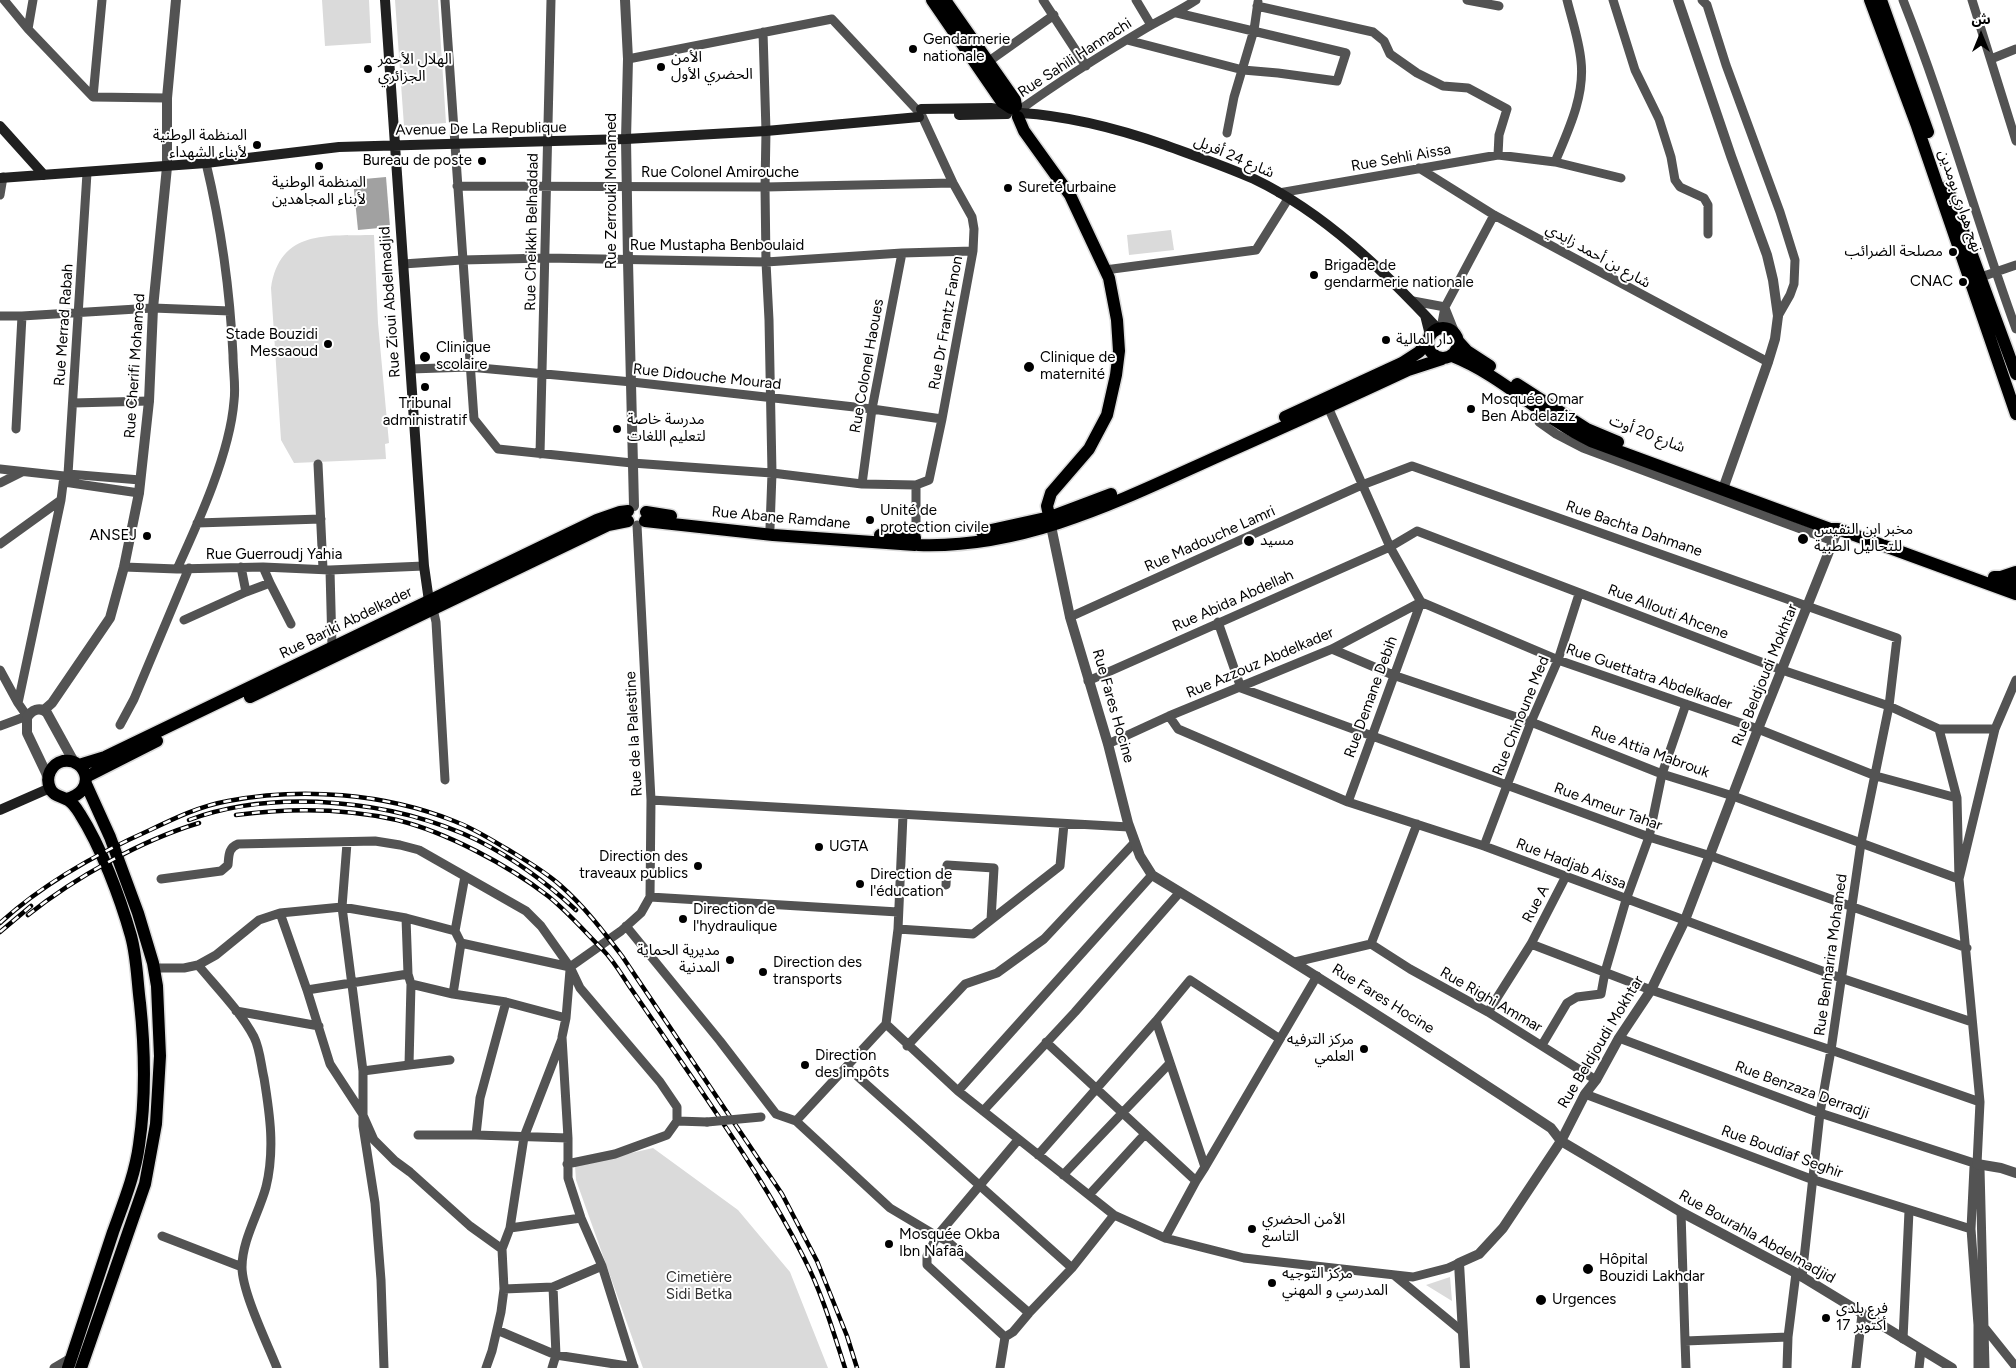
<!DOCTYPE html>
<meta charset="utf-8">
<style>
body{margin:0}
#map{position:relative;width:2016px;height:1368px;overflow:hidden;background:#fff;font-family:Figtree,"Noto Sans Arabic",sans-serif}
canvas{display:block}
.north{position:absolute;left:1956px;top:10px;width:50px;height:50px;-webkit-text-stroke:4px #fff;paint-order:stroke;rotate:0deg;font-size:14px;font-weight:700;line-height:20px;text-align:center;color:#000}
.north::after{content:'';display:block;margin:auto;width:18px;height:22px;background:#000;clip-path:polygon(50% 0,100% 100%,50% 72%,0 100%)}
</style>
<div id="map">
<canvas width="2016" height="1368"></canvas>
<div class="north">ش</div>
</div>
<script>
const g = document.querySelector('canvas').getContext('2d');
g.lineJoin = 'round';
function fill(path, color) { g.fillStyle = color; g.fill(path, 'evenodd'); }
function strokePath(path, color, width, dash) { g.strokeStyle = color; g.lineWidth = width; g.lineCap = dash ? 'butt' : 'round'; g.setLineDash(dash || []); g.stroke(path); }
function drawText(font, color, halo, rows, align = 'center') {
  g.font = font + ' Figtree,"Noto Sans Arabic",sans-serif'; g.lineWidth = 4; g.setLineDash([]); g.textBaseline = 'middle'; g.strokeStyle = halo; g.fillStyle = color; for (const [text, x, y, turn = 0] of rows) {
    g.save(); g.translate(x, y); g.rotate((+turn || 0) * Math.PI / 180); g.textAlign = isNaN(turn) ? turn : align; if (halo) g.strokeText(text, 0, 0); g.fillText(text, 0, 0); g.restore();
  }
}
const green = new Path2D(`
 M322,0h47l2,43 -46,3z
 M395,0h43l8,123 -42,3z
 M1171,230l3,20 -45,5 -2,-20z
 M374,235l4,88 11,120 -4,1 1,15 -92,4 -13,-23 -10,-152c9,-59 56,-52 103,-53z
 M653,1148l85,62 52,62 38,96h-185l-67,-188 -1,-14z
 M1450,1277l2,24 -26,-16z`);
const water = new Path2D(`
 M386,177l4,50 -32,3 -5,-50z`);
const minor = new Path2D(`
 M4,0l24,29 65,68 74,1
 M445,0l29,419 24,30 134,14 140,10 90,11 54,1
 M1043,0l43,66
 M1136,0l15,25
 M1467,0l32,6
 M1613,0l22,70 24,49 12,38 4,23 5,7 24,11 4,7v29
 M1702,0l5,5 19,60 54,147 15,48 -1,24 -4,11 -12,21
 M1903,0c43,108 73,220 113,329
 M1972,0l44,141
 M1257,6l116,26 11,9 6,13 27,19 26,13 25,2 39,21 -8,26 -1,20
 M28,29l5,-29
 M763,32l3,99 -1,56 1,75 3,58 3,153 -2,55
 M1127,40l116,30 35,3 59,8 9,-28 -169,-40
 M628,59l204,-40 85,91
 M1991,59l25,-10
 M985,64l69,-49
 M93,97l9,-97
 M1021,109c39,-28 80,-54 122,-79 18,-11 35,-18 53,-30
 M1227,133l7,-36 20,-67 4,-28
 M1555,162c13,-31 30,-66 26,-101 -2,-21 -9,-41 -14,-61
 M1419,168l75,47 274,147
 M457,186l308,1 188,-4
 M1279,193l219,-38 57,7 66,16
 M0,195l3,-18
 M403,264l59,-4 84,-2 220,4 136,-9 71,-2
 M1105,270l151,-20 32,-51
 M1981,277l35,-12
 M1413,301l32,6
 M1445,308l10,25
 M0,316h22l131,-8 77,3
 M1441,328l4,-21 49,-92
 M411,369l58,-2 163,15 240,27 70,10
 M73,403l76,-2
 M1535,406l4,16 17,12 27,14 250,93
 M1328,407l62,140 31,55
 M16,429l6,-113
 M540,454l11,-454
 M318,464l5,105
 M0,469l64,7
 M68,474l72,6
 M64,476l4,-2 19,-301
 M64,482l75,11
 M0,483l22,-11
 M862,484l10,-75 30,-156
 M197,523l124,-4
 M916,537v-52l13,-5 13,-61 31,-168 1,-22 -2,-12 -19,-34 -31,-67
 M0,544l61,-44
 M124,567l53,2 86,-2 67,3 94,-4
 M177,569c22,-48 53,-116 57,-168 2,-15 -1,-31 -1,-46 -3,-64 -12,-129 -27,-192
 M330,570l2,77
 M270,583l21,41
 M246,592l24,-9 -7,-16
 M1421,602l137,58 200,69 118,47 81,22
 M433,609l3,13 9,158
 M1070,617l292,-132 50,-19 485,172 -8,68 -28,137 -30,207 -11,63 -18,164
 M184,620l62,-28 -5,-25
 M1218,622l23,66 408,149 62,19 256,92
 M1332,649l61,26 138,47 131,52 71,22 226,83 36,-150 21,-49
 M0,670l18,33 9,13 -27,10
 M1088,681l302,-134 27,-16 365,139 107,36 50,23h56
 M18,703l43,-203 3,-24
 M1169,716l9,13 170,73 136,44 357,132 131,44
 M120,725l14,-26 55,-131
 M1939,729l18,69 2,81 21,223 -3,62 3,4 5,200
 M1108,744l61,-28 163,-67 89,-47
 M651,800l478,27
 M1348,802l73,-200
 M903,815l-5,114 -12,95 72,67 156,124 51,23 31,-57 9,-14 -49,-146 34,-41 90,59 37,-63
 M347,843l-5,64 21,164v55l12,77 6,77 3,88
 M1484,846l47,-124 27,-62 21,-66
 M161,879l60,-8 7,-6c1,-9 0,-17 10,-21l137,-3 25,4 19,5 107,61 15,15 29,41 10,21 80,94 17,25v14l-10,14 -52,19 -48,10
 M946,885l1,-20 47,3 -3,52
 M650,897l248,15
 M626,926l94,115 56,73 20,7 90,-97
 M898,929l75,5 87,-68 4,-42
 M455,931l10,-55
 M1371,944l39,25 78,43 108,68
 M1531,944l120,46 180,60 149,52
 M1295,962l76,-18 46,-120
 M198,965c19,23 42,46 56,72 6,12 7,28 10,41 6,37 11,72 2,109 -7,26 -24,53 -24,80 0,25 25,76 35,101
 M154,968h30l14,-3 18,-10 43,-35 21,-7
 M570,970l-4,48 -4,19 6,101v40l13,40 21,48 32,102
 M408,974l-101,16 -27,-77 62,-6 64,11 49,13 6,12 109,24 51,-36 20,-18 9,-16 1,-97 -14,-275
 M411,984l42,10 53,8 60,16
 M307,990l23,74 32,49 12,27 21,21 15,11 60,54 32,23
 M453,994l8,-51
 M236,1011l83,15
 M1488,1012l43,-68 35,-68
 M1619,1038l201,75 157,51
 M1046,1042l150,139
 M1542,1045l25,-42 10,-6 24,-3 4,-22 21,-72 23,-63 13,-63 24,-70
 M907,1046l58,-62 32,-11 47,-34 91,-97
 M409,1065l41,-5
 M847,1067l225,201
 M363,1071l46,-6 2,-81 -3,-10 -2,-56
 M958,1091l194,-216
 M1585,1094l226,85 160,50
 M983,1111l92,-99 105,-120
 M677,1121l30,1
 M796,1121l94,87 47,28 81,-96
 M418,1135h58l92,3
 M476,1135l4,-37 26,-96
 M1038,1155l118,-134
 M1977,1164l-3,3 -3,62 7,96v43
 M1205,1167l75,-128
 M1063,1175l107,-112
 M1089,1195l56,-61
 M1681,1212l4,129
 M510,1228l71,-10
 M162,1236l80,31
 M1165,1238l79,20 169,19 35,-9 11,-5
 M1394,1275l69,57
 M504,1289l49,-2 49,-21
 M1029,1313l-16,19 -8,5 -78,-72v-9l10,-20 10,5 82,72 43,-45 42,-53
 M1984,1327l32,40
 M497,1330l59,25 78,12
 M1903,1339l6,-128
 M54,1368l17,-10
 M486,1368l6,-17 9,-39 3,-23 -2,-40 8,-21 14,-91 38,-98
 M552,1368l4,-13 -3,-68
 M1000,1368l5,-31
 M1686,1368l-1,-27 103,-4
 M1787,1368l1,-31 8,-64
 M1856,1368l6,-54
 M1919,1368l2,-18`);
const tertiary = new Path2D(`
 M625,0l3,59 -2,80 2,122 6,245
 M1678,0l53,156 36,99 6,25 5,36 -3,23 -7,23 -45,127
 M1051,526l19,91 38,127 20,79 12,33 12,19c135,82 268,166 399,253l10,13 120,71 115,61 156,95
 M44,710l8,-7 58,-85 14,-51 15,-74 10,-92 4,-93 14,-141v-69l9,-98
 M48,777l-21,-44v-15c4,-8 13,-12 20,-5l27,49
 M1977,1164l24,4 15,5
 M1465,1368l-6,-105 20,-9 24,-26 58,-87 24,-47 11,-14 23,-42 32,-48 34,-70 73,-191 80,-200`);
const secondary = new Path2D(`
 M385,0l39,566 5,35
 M921,109l70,-1 19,3
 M1021,113c49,3 98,16 144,32 30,11 60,21 89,34 71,34 131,93 184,150
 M959,115l48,-1
 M0,126l44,49
 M0,178l206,-15 133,-16 287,-8 140,-8 153,-14
 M1425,315l5,20
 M0,810l50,-22`);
const primary = new Path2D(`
 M932,0l70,102 9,6
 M945,0l70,100 1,6
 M1870,0l47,126 99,288
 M1881,0l47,132
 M1018,117l6,14 46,64 39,83 8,42 2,31 -3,24 -9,40 -18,34 -38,44 -4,13 4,19
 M1947,187l69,187
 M1428 343a15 15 0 1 1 30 0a15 15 0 1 1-30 0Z
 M1458,341l9,10 23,15
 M1452,356c51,20 90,62 139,85l239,88h8l178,65
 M1517,384l70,45 31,13
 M1285,417l117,-54 17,-11 9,-10
 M646,512l25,4
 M645,521l128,14 142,10
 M982,532l68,-15 61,-23
 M880,535l35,3
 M918,545c109,4 207,-47 303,-90 63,-28 125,-56 187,-85l34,-11
 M1994,577h7l15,-5
 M1994,579l22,5
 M250,697l358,-172 20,-4
 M79,765l26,-8 492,-237 23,-8 8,-1
 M86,777l71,-36
 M66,799c32,-7 21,-42 -3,-38 -12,3 -18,16 -13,27 3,8 11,8 18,12 5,3 9,9 12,14 21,33 40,83 51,122 6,22 6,44 9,67 5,47 6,95 -1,142 -4,30 -16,59 -26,87 -15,45 -30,91 -45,136
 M81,1368l64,-184 11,-60 4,-68 -3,-70 -4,-23 -15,-50 -28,-76 -24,-53`);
const rail = new Path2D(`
 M236,815c53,-7 108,-7 161,5 49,12 111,45 151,76 20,16 37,36 55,54 11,11 20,27 29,40 22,32 44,64 66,96 38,56 76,112 106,172 18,35 29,73 41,110
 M189,820c87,-32 205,-20 288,20 36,18 70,43 99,70
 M28,915c46,-37 114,-75 171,-92
 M0,923c44,-40 96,-69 150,-93 25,-12 50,-24 78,-29 73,-14 156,-8 226,20 19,7 36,18 53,28 18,11 37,22 53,36 24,21 43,46 62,71l160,238 35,67 30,75 10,32
 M0,932l31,-26`);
const minorBridge = new Path2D(`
 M707,1122l54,-5`);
const markers = [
 [913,49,5,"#000"],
 [661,67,5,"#000"],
 [368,69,5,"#000"],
 [257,145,5,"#000"],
 [482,161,5,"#000"],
 [319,166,5,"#000"],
 [1008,188,5,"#000"],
 [1953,252,5,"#000"],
 [1314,275,5,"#000"],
 [1963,282,5,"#000"],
 [1386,340,5,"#000"],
 [328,344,5,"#000"],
 [425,357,6,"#000"],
 [1029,367,6,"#000"],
 [425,387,5,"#000"],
 [1471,409,5,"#000"],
 [617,429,5,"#000"],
 [870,520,5,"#000"],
 [147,536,5,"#000"],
 [1803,539,6,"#000"],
 [1249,541,6,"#000"],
 [819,847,5,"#000"],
 [698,866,5,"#000"],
 [860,884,5,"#000"],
 [683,919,5,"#000"],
 [730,960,5,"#000"],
 [763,972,5,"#000"],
 [1364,1049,5,"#000"],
 [805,1065,5,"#000"],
 [1252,1229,5,"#000"],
 [889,1244,5,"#000"],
 [1588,1269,6,"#000"],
 [1272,1283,5,"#000"],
 [1541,1300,6,"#000"],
 [1826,1318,5,"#000"]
];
const poiNames = [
 ["Gendarmerie",923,40],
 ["nationale",923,57],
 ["الأمن",671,58],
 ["الحضري الأول",671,75],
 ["الهلال الأحمر",378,60],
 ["الجزائري",378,77],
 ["المنظمة الوطنية",247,136,"right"],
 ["لأبناء الشهداء",247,153,"right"],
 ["Bureau de poste",472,161,"right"],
 ["المنظمة الوطنية",319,183,"center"],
 ["لأبناء المجاهدين",319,200,"center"],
 ["Sureté urbaine",1018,188],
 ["مصلحة الضرائب",1943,252,"right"],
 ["Brigade de",1324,266],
 ["gendarmerie nationale",1324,283],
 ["CNAC",1953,282,"right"],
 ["Stade Bouzidi",318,335,"right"],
 ["Messaoud",318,352,"right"],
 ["دار المالية",1396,340],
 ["Clinique",436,348],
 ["scolaire",436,365],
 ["Clinique de",1040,358],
 ["maternité",1040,375],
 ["Mosquée Omar",1481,400],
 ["Ben Abdelaziz",1481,417],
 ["Tribunal",425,404,"center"],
 ["administratif",425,421,"center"],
 ["مدرسة خاصة",627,420],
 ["لتعليم اللغات",627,437],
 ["Unité de",880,511],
 ["protection civile",880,528],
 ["مخبر ابن النفيس",1814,530],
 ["للتحاليل الطبية",1814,547],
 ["ANSEJ",137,536,"right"],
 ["مسيد",1260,541],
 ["UGTA",829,847],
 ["Direction des",688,857,"right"],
 ["traveaux publics",688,874,"right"],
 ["Direction de",870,875],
 ["l'éducation",870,892],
 ["Direction de",693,910],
 ["l'hydraulique",693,927],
 ["مديرية الحماية",720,951,"right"],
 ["المدنية",720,968,"right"],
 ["Direction des",773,963],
 ["transports",773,980],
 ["مركز الترفيه",1354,1040,"right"],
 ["العلمي",1354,1057,"right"],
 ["Direction",815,1056],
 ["des impôts",815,1073],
 ["الأمن الحضري",1262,1220],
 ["التاسع",1262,1237],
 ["Mosquée Okba",899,1235],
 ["Ibn Nafaâ",899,1252],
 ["Hôpital",1599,1260],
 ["Bouzidi Lakhdar",1599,1277],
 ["مركز التوجيه",1282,1274],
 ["المدرسي و المهني",1282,1291],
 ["Urgences",1552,1300],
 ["فرع بلدي",1836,1309],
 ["17 أكتوبر",1836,1326]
];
const streetNames = [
 ["Rue Sahili Hannachi",1075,58,-33],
 ["Avenue De La Republique",481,129,-1],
 ["شارع 24 أفريل",1234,157,23],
 ["Rue Sehli Aissa",1401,158,-10],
 ["Rue Colonel Amirouche",720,173],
 ["Rue Zerrouki Mohamed",612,191,-90],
 ["نهج هواري بومدين",1960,201,71],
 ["Rue Cheikkh Belhaddad",532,232,-89],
 ["Rue Mustapha Benboulaid",717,246],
 ["شارع بن أحمد زايدي",1598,256,29],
 ["Rue Zioui Abdelmadjid",390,302,-94],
 ["Rue Dr Frantz Fanon",946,323,-80],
 ["Rue Merrad Rabah",64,325,-86],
 ["Rue Cherifi Mohamed",135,366,-86],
 ["Rue Colonel Haoues",867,366,-80],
 ["Rue Didouche Mourad",707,377,6],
 ["شارع 20 أوت",1647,434,21],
 ["Rue Abane Ramdane",781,518,5],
 ["Rue Bachta Dahmane",1634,529,19],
 ["Rue Madouche Lamri",1210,539,-24],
 ["Rue Guerroudj Yahia",274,555],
 ["Rue Abida Abdellah",1233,601,-24],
 ["Rue Allouti Ahcene",1668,612,21],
 ["Rue Bariki Abdelkader",346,623,-26],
 ["Rue Azzouz Abdelkader",1260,663,-23],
 ["Rue Beldjoudi Mokhtar",1765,675,-68],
 ["Rue Guettatra Abdelkader",1649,677,19],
 ["Rue Demane Debih",1371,697,-70],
 ["Rue Fares Hocine",1113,706,74],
 ["Rue Chinoune Med",1521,716,-68],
 ["Rue de la Palestine",634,734,-93],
 ["Rue Attia Mabrouk",1650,752,20],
 ["Rue Ameur Tahar",1608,807,20],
 ["Rue Hadjab Aissa",1571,864,21],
 ["Rue A",1536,904,-62],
 ["Rue Benharira Mohamed",1831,955,-82],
 ["Rue Fares Hocine",1383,999,32],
 ["Rue Righi Ammar",1491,1000,30],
 ["Rue Beldjoudi Mokhtar",1601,1042,-59],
 ["Rue Benzaza Derradji",1802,1090,20],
 ["Rue Boudiaf Seghir",1782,1152,20],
 ["Rue Bourahla Abdelmadjid",1757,1237,29]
];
const parkNames = [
 ["Cimetière",699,1278],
 ["Sidi Betka",699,1295]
];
fill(green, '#dadada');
fill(water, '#a1a1a1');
strokePath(primary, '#dbdbdb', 15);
strokePath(minor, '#535353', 9);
strokePath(tertiary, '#535353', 10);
strokePath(secondary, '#202020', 10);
strokePath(primary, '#000', 12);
strokePath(rail, '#000', 4.5);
strokePath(rail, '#fff', 2.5, [8]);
strokePath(minorBridge, '#535353', 9);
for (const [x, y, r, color] of markers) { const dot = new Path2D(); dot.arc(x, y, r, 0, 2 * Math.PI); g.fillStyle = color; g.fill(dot); strokePath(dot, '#fff', 2); }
drawText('15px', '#000', '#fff', poiNames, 'left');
drawText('15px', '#000', '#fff', streetNames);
drawText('15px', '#313131', '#fff', parkNames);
</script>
